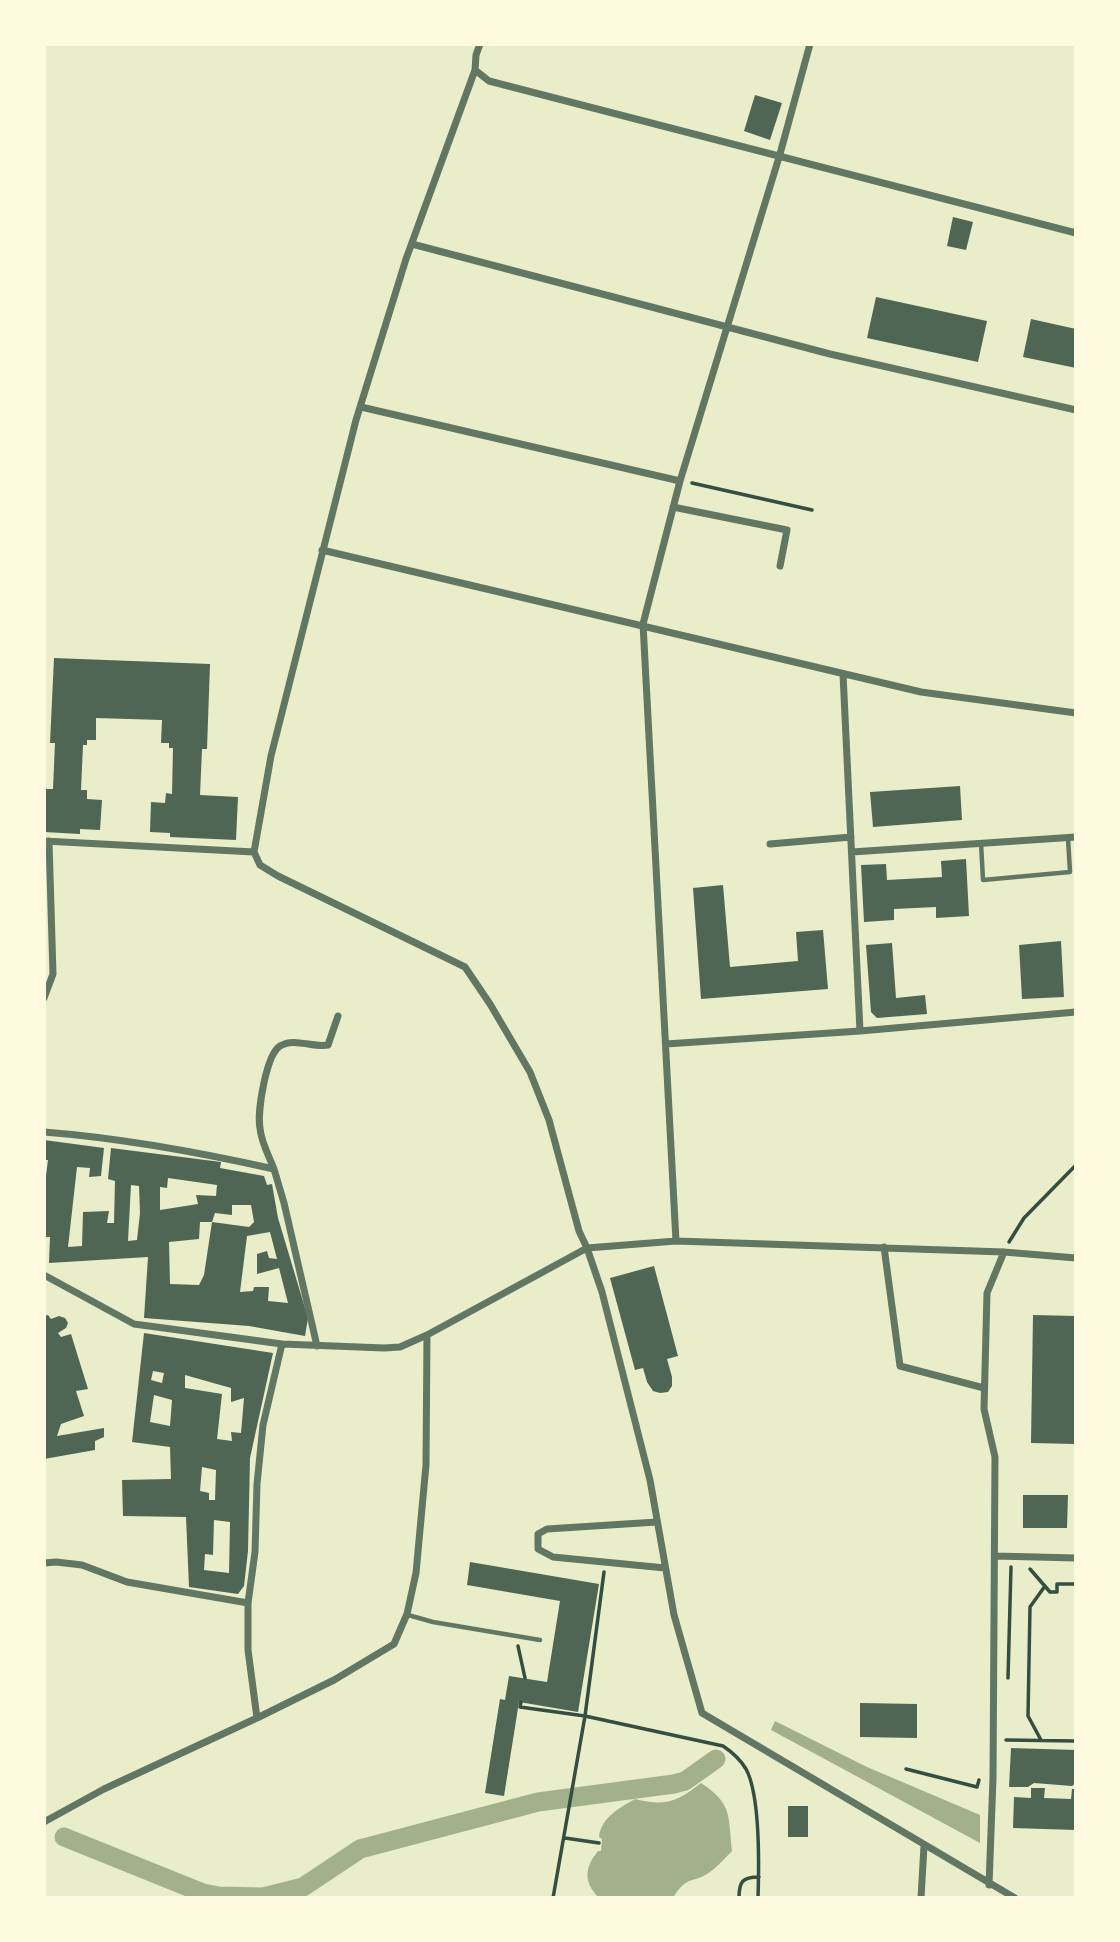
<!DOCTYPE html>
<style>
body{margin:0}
#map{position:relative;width:1120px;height:1942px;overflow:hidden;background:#e9edc9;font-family:"Roboto Condensed",sans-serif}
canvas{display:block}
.frame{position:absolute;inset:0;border:46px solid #fefae0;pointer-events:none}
</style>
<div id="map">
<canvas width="1120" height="1942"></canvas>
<div class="frame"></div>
</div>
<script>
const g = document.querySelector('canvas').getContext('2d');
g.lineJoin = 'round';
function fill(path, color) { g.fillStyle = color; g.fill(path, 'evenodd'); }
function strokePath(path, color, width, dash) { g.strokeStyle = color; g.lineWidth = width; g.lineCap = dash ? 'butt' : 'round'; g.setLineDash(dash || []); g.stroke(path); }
const water = new Path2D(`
 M775,1721l92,46 113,48v28l-209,-113z
 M701,1783c32,21 27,33 31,68 -7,7 -14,15 -22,21 -16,12 -23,2 -37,26l-75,-1c-15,-16 -13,-30 0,-46h3l1,-12 -3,-2c2,-19 20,-29 36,-38 31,8 43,2 66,-16z`);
const canal = new Path2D(`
 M64,1837l139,56 16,3 44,1 40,-10 57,-38 178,-47 136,-18 11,-3 31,-22`);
const building = new Path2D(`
 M755,95l27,8 -12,37 -26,-9z
 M953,217l20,5 -7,28 -19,-4z
 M876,297l111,24 -9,41 -111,-24z
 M1031,319l45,10v39l-53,-11z
 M54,658l156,6 -3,85h-5l-2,46 38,2 -2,43 -66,-3v-4l-20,-1 1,-30 14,1 1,-10 6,1 1,-46h-4v-5h-8l1,-23 -66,-2v22h-9v5h-4l-2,45h6v9l15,1 -2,30 -20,-1v5l-36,-2v-43h9l2,-46h-5z
 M960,786l2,34 -89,7 -3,-35z
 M966,859l3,57 -33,2v-11l-42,2v11l-30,2 -3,-57 25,-1 1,16 55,-3 -1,-16z
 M723,885l7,82 68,-6 -2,-29 27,-2 5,59 -127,10 -8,-111z
 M1061,941l3,56 -42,2 -3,-54z
 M892,943l4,55 29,-3 2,19 -50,4 -6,-6 -5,-67z
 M44,1140l60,8 -3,28 -12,1 1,-9 -13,-1 -9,80 14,-1 1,-34 26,-1 -2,12h7l1,-42 -7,-2 3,-31 110,14 -1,6 44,8 3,9 5,-1 6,34 30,100 -3,18 -56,-10 -105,-8 4,-61 -99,6 1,-26h-6v-46l4,-31h-4zM168,1178l49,7 -1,11 -20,-1 2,9 -38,6v-23l7,1zM131,1185l8,1 1,27 -3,27 -9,1zM232,1205h19l3,17 -5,5 -37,-5 -8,53 -5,10 -29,-1 -1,-42 30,-3 1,-17h12l3,-9 17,2zM270,1232l7,27 -8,-1 -2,-7 -10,3v20l22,-6 9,35 -20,-2 1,-14h-15l-1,4 -13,1 7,-56z
 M654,1266l24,90 -11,3 5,18v9l-4,6 -8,1 -7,-2 -6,-9 -4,-14 -8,2 -25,-92z
 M48,1315l3,4 8,-3 6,2 3,5 -2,5 -8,5 3,4 10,-3 17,55 -12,2 8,25 -23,8 -4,12 47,-8v9l-9,4v9l-51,9v-143z
 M1033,1315l43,1v128l-45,-1z
 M144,1333l129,20 -23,105 -2,93 -4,35 -6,8 -49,-7 -3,-70 -63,-1 -1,-36 49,-1 -1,-32 -38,-5zM153,1371l11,2 -2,10 -11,-3zM185,1375l46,13v14l13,-4 -3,35 -10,-1 1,9 -15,-2 5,-45 -37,-6zM154,1395l18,5 -2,26 -20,-4zM202,1467l14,3 -1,30h-6v-7l-9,-2zM214,1520l16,2 -1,51 -25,-3 1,-16 8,1z
 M1023,1495h45l-1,33h-44z
 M470,1562l129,22 -21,128 -59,-10 -15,94 -19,-3 15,-94 5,1 4,-24 38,6 13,-81 -93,-16z
 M860,1703l57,1v34l-57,-1z
 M1011,1748l65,2v33l-4,3 -38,-3 -6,4h-19z
 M1031,1788h14l-1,10 27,1 1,-10h4v41l-63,-2 1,-31 17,1z
 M788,1806h20v31h-20z`);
const path = new Path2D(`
 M692,483l120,27
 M1009,1242l15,-24 52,-53
 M1030,1569l20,23h7v-8h19
 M518,1646l7,32
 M1008,1678l3,-111
 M521,1702l-1,5 65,9 138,30c9,6 17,13 23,23 14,26 13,98 12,129
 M1006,1740l70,1
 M1041,1740l-13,-24 2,-109 15,-21
 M906,1769l71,18 2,-7
 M565,1838l34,5
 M553,1898l32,-182 19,-144
 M739,1898c0,-16 3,-21 20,-21`);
const service = new Path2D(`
 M981,843l2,37 87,-8 -2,-34
 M408,1615l25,7 107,18`);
const minor = new Path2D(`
 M475,70l14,11 587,152
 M412,244l418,110 246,56
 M361,407l319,74
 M673,507l114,23 -7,36
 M322,550l599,142 155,21
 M843,674l17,357
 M44,841l210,11
 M770,844l81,-7
 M254,852l6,13 18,11 187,91 25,37 40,68 19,48 30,111 8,17 15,44 48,188 24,135 28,98 313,185
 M254,852l17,-96 85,-336 50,-161 69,-189 1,-15 4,-11
 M852,852l224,-15
 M44,998l9,-24 -4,-133
 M666,1044l194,-13 216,-19
 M44,1132c77,6 154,20 230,37l10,34 33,143
 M274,1169c-5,-13 -13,-27 -14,-41 -3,-16 6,-73 20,-82 14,-9 33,2 48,-1l10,-29
 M676,1241l-33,-617 37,-143 100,-327 30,-110
 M884,1247l16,119 84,22
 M44,1275l90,49 148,20 102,4 16,-1 27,-12 160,-87 89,-7 328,11 72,6
 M657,1522l-110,7 -9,5v15l15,8 112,11
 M995,1556l81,2
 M44,1563l12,-1 26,3 45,17 121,21
 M257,1718l-9,-68v-47l7,-51 2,-68 6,-59 19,-81
 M44,1822l60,-33 153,-71 77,-38 60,-36 13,-30 9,-41 10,-108 1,-130
 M989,1885l4,-107 2,-321 -11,-48 3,-116 17,-41
 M921,1898l3,-52`);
fill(water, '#a3b18a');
strokePath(canal, '#a3b18a', 19);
fill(building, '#4f6655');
strokePath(path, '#344e41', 3.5);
strokePath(service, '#617663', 4.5);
strokePath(minor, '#617663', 7);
</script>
